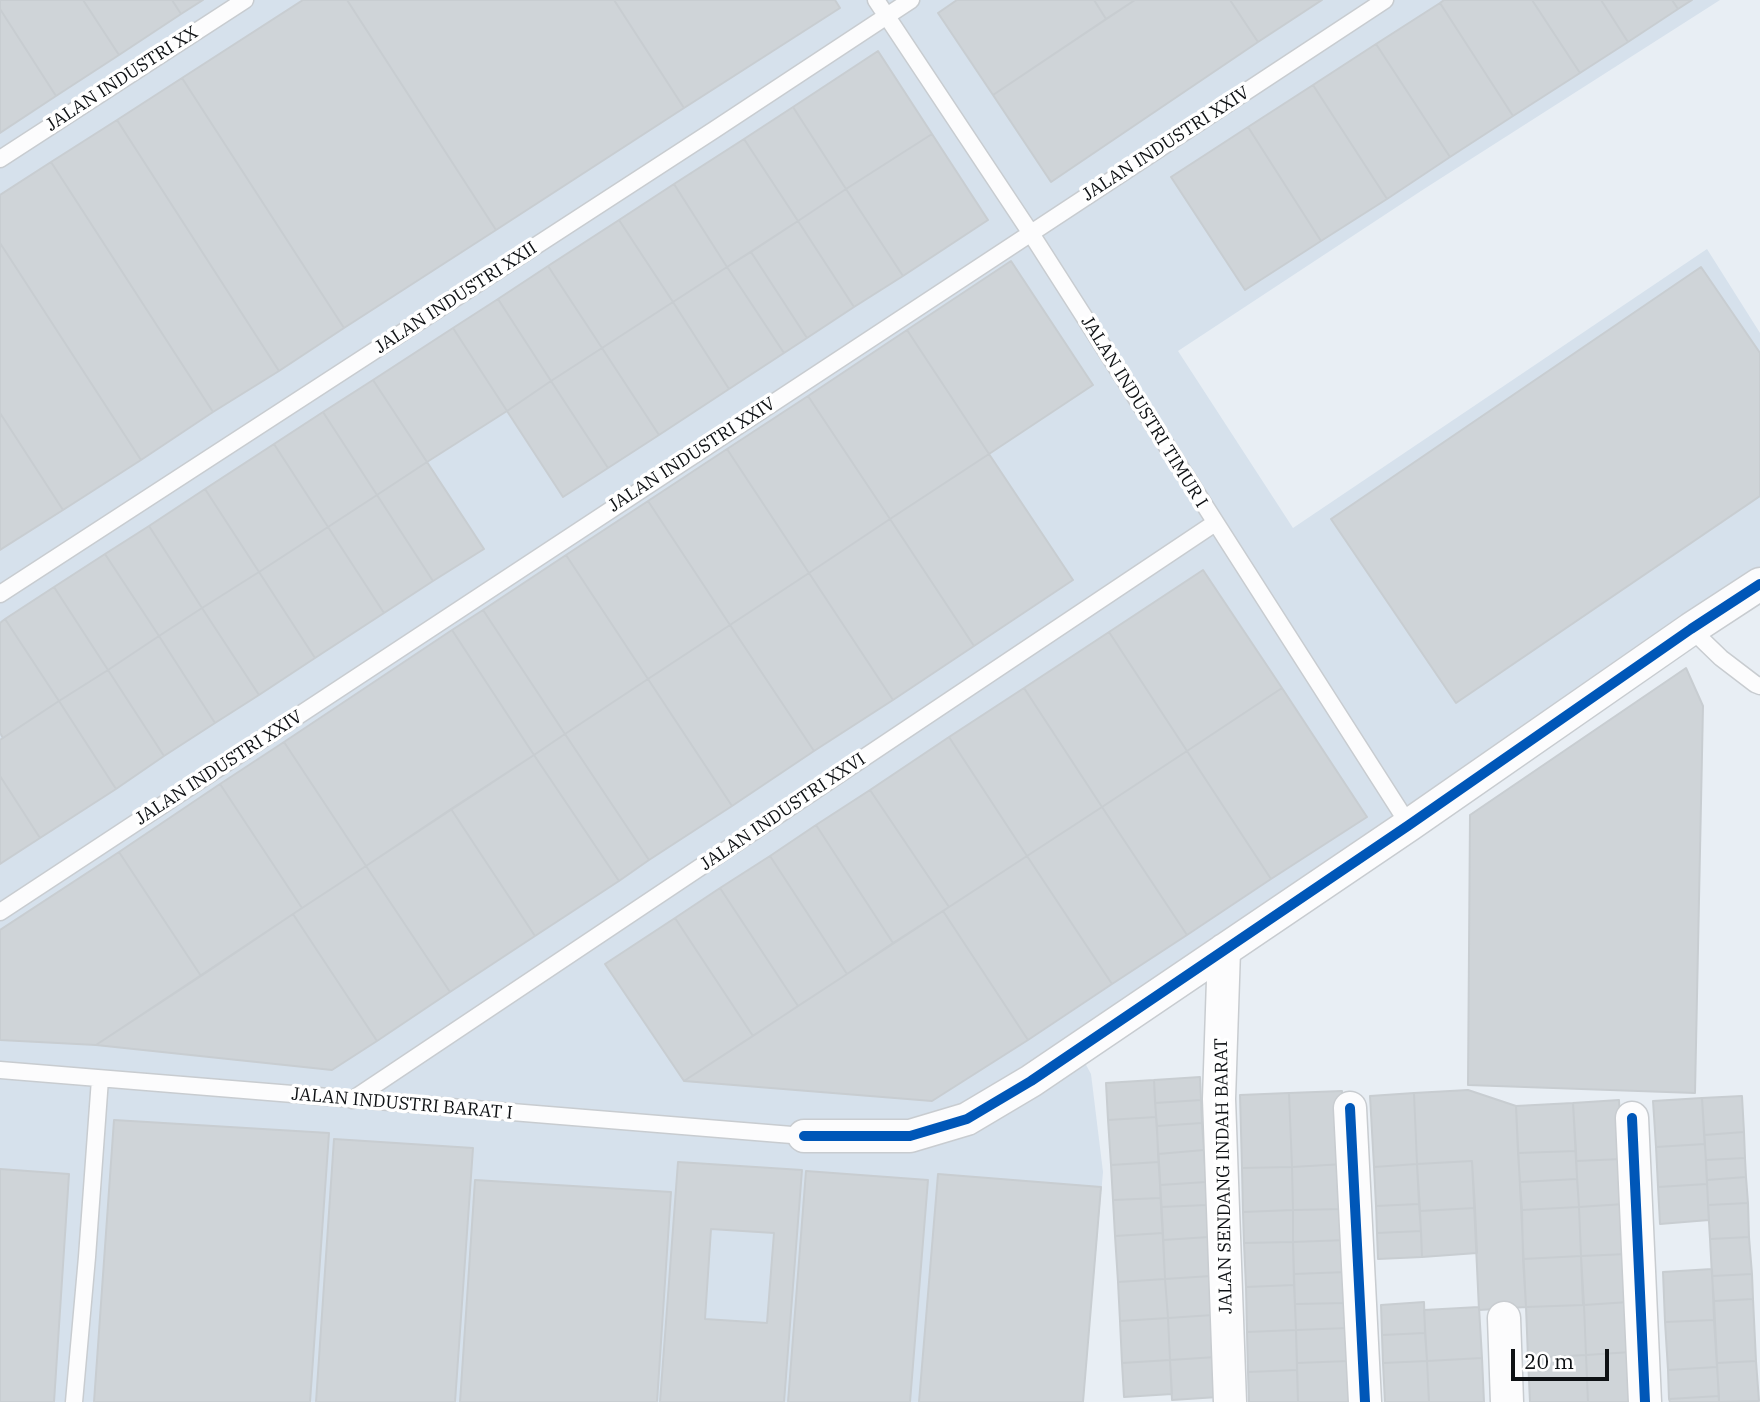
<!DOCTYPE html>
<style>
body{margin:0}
#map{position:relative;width:1760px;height:1402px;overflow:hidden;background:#e8eef4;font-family:"IBM Plex Serif",serif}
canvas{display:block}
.scale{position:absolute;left:1511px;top:1349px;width:98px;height:32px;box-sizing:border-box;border:4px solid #0e1114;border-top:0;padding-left:9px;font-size:21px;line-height:24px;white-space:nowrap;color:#0e1114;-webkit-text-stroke:5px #fff;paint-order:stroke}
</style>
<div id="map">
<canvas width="1760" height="1402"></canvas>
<div class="scale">20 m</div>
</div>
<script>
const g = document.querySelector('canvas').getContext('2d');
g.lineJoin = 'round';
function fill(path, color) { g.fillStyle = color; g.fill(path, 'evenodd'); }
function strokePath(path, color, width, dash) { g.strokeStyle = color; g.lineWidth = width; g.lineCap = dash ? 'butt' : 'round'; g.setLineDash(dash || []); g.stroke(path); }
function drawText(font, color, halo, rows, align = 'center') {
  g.font = font + ' "IBM Plex Serif",serif'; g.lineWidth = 7; g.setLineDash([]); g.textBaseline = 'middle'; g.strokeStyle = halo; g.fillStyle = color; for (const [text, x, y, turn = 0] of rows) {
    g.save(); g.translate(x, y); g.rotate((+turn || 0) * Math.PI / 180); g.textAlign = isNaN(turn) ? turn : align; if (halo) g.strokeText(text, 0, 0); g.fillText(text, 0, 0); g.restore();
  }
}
const built = new Path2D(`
 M0,0h1720l-296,189 -246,162 115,177 414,-279 53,84v240l-687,468 18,33 12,98 -20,230h-1083z`);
const building = new Path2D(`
 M0,0h83l36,55 -63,41 -56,-87z
 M83,0h89l9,14 -62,41z
 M172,0h31l-22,14z
 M303,0h44l149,230 -152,98 -162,-250z
 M347,0h267l70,108 -188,122z
 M614,0h221l5,8 -156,100z
 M957,0h137l12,19 -113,76 -55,-82z
 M1094,0h41l-29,19z
 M1135,0h95l28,42 -207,140 -58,-87z
 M1230,0h92l-64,42z
 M1444,0h88l48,73 -67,43 -73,-113z
 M1532,0h69l27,42 -48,31z
 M1601,0h71l6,9 -50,33z
 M1672,0h20l-14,9z
 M1440,3l73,113 -63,41 -74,-113z
 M0,9l56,87 -56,37z
 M1376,44l74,113 -63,42 -74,-114z
 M878,51l54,83 -86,55 -53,-82z
 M182,78l162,250 -65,43 -162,-251z
 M1313,85l74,114 -66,42 -73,-114z
 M793,107l53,82 -48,32 -54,-82z
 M117,120l162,251 -66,41 -162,-250z
 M1248,127l73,114 -76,49 -74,-113z
 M932,134l56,86 -85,56 -57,-87z
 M744,139l54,82 -71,46 -53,-83z
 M51,162l162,250 -72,48 -141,-217v-48z
 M674,184l53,83 -54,35 -54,-82z
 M846,189l57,87 -49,31 -56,-86z
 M619,220l54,82 -71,46 -54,-82z
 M798,221l56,86 -47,31 -56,-86z
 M0,243l141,217 -78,50 -63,-97z
 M751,252l56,86 -23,15 -57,-86z
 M1011,261l82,124 -104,69 -82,-124z
 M548,266l54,82 -51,33 -53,-82z
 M727,267l57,86 -55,36 -56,-87z
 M1701,267l59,86v143l-304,207 -125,-184z
 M498,299l53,82 -44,30 -54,-83z
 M673,302l56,87 -70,46 -57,-87z
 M453,328l54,83 -80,51 -54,-82z
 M907,330l82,124 -99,65 -82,-123z
 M602,348l57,87 -51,33 -57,-87z
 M373,380l54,82 -50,33 -54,-83z
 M551,381l57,87 -45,29 -56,-86z
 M808,396l82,123 -81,54 -82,-124z
 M323,412l54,83 -49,32 -54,-83z
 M0,413l63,97 -63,40z
 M274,444l54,83 -69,45 -54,-83z
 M727,449l82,124 -79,52 -82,-124z
 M989,454l84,126 -99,66 -84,-127z
 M427,462l57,87 -51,32 -56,-86z
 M205,489l54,83 -57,36 -53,-82z
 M377,495l56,86 -49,32 -56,-86z
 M648,501l82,124 -82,54 -82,-124z
 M890,519l84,127 -81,54 -84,-127z
 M149,526l53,82 -43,28 -54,-82z
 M328,527l56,86 -69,45 -56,-86z
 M105,554l54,82 -51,34 -54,-83z
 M566,555l82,124 -83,55 -82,-124z
 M1203,570l79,118 -95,63 -78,-119z
 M259,572l56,86 -56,37 -57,-87z
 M809,573l84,127 -79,51 -84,-126z
 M54,587l54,83 -49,31 -54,-82z
 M202,608l57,87 -44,28 -56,-87z
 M483,610l82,124 -31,21 -82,-125z
 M5,619l54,82 -56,37 -3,-5v-110z
 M730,625l84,126 -82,55 -84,-127z
 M452,630l82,125 -168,111 -82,-124z
 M1109,632l78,119 -85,56 -78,-119z
 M159,636l56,87 -51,33 -56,-86z
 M1686,668l17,38 -8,387 -227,-8 2,-270z
 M108,670l56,86 -48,33 -57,-88z
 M648,679l84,127 -83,54 -84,-126z
 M1024,688l78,119 -75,49 -78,-119z
 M1282,688l85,129 -96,62 -84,-128z
 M59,701l57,88 -76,49 -40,-62v-36z
 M565,734l84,126 -30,21 -85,-126z
 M949,737l78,119 -78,51 -79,-117z
 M284,742l82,124 -64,42 -82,-124z
 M1187,751l84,128 -84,56 -85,-128z
 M534,755l85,126 -84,55 -84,-127z
 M0,776l40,62 -40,26z
 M220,784l82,124 -101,68 -82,-124z
 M870,790l79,117 -56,36 -77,-118z
 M1102,807l85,128 -75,49 -85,-128z
 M451,809l84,127 -85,56 -84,-126z
 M816,825l77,118 -46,31 -77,-118z
 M119,852l82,124 -105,69 -96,-5v-110z
 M770,856l77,118 -49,32 -78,-118z
 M1027,856l85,128 -84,56 -85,-129z
 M366,866l84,126 -73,49 -84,-127z
 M720,888l78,118 -45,30 -78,-118z
 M943,911l85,129 -96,61 -248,-20z
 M293,914l84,127 -45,29 -236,-25z
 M675,918l78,118 -69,45 -79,-117z
 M1200,1077l1,23 -46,3 -1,-23z
 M1154,1080l2,37 -48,3 -2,-37z
 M1468,1090l48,16 10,201 -47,3 -7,-149 -55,3 -3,-71z
 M1342,1091l2,73 -52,3 -3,-74z
 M1289,1093l3,74 -50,1 -2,-73z
 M1414,1093l3,71 -43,3 -4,-71z
 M1742,1096l2,36 -40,3 -2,-37z
 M1702,1098l3,46 -49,3 -3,-46z
 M1201,1100l1,23 -45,3 -2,-23z
 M1619,1100l3,59 -46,2 -3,-58z
 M1573,1103l3,48 -58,2 -2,-47z
 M1156,1117l3,45 -48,3 -3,-45z
 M114,1120l215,13 -19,269h-216z
 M1202,1123l2,27 -46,4 -1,-28z
 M1744,1132l1,26 -39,2 -2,-25z
 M334,1139l139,9 -18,254h-139z
 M1705,1144l2,40 -49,3 -2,-40z
 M1204,1150l2,32 -46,3 -2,-31z
 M1576,1151l1,28 -57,3 -2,-29z
 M1745,1158l1,19 -39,3 -1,-20z
 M1622,1159l2,45 -45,3 -3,-46z
 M1472,1161l3,47 -55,3 -3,-47z
 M678,1162l124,8 -18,232h-124zM711,1229l63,4 -7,90 -62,-4z
 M1159,1162l2,36 -48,2 -2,-35z
 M1344,1164l1,45 -52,1 -1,-43z
 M1417,1164l2,40 -43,2 -2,-39z
 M1292,1167l1,43 -50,2 -1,-44z
 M0,1169l69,5 -15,228h-54z
 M806,1171l122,9 -18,222h-122z
 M938,1174l163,13 -18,215h-164z
 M1746,1177l2,26 -40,2 -1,-25z
 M1577,1179l2,28 -57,3 -2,-28z
 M475,1180l196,12 -14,210h-197z
 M1206,1182l1,23 -46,2 -1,-22z
 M1707,1184l2,36 -49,4 -2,-37z
 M1161,1198l2,35 -48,3 -2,-36z
 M1748,1203l1,34 -39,2 -2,-34z
 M1419,1204l2,27 -44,2 -1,-27z
 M1624,1204l3,50 -46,2 -2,-49z
 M1207,1205l2,32 -46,3 -2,-33z
 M1579,1207l2,49 -58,3 -1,-49z
 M1475,1208l2,45 -55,4 -2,-46z
 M1345,1209l1,31 -53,2v-32z
 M1293,1210v32l-49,1 -1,-31z
 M1421,1231l1,26 -44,2 -1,-26z
 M1163,1233l2,46 -47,3 -3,-46z
 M1209,1237l2,39 -46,3 -2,-39z
 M1749,1237l3,37 -40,2 -2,-37z
 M1346,1240l1,32 -53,2 -1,-32z
 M1293,1242l1,43 -48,2 -2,-44z
 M1627,1254l2,48 -45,3 -3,-49z
 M1581,1256l2,49 -57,2 -3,-48z
 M1712,1269l2,51 -49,2 -2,-50z
 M1347,1272l1,31 -53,1 -1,-30z
 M1752,1274l1,25 -39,2 -2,-25z
 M1211,1276l2,39 -45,3 -3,-39z
 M1165,1279l3,39 -48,3 -2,-39z
 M1294,1285l2,45 -49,2 -1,-45z
 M1753,1299l3,62 -39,2 -3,-62z
 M1424,1302l1,31 -43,2 -1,-30z
 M1629,1302l2,50 -45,3 -2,-50z
 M1348,1303v25l-52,2 -1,-26z
 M1584,1305l2,50 -58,3 -2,-51z
 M1479,1307l3,51 -55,3 -3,-51z
 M1213,1315l3,42 -46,3 -2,-42z
 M1168,1318l2,42 -48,3 -2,-42z
 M1714,1320l3,47 -49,3 -3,-48z
 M1348,1328l1,33 -52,2 -1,-33z
 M1296,1330l1,40 -49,2 -1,-40z
 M1425,1333l2,28 -44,2 -1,-28z
 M1631,1352l3,50h-46l-2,-47z
 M1586,1355l2,47h-58l-2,-44z
 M1216,1357l2,40 -46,3 -2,-40z
 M1482,1358l2,44h-55l-2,-41z
 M1170,1360l2,34 -48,3 -2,-34z
 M1349,1361l1,41h-52l-1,-39z
 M1427,1361l2,41h-44l-2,-39z
 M1756,1361l3,40 -40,1 -2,-39z
 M1717,1367l2,29 -50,3 -1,-29z
 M1297,1370l1,32h-49l-1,-30z
 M1719,1396v6h-49l-1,-3z`);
const lane = new Path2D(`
 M876,0l154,232 379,593
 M0,159l245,-159
 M0,594l714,-464 197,-130
 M1691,629l30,29 34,26 5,2
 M0,912l1385,-912
 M0,1070l804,66
 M352,1100l863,-577
 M74,1402l13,-145 13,-178`);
const street = new Path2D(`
 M1224,950l-5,149 11,303
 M1350,1108l15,294
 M1632,1118l13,284
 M804,1136h106l57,-17 64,-38 378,-256 282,-196 69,-45
 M1504,1318l3,84`);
const cycleway = new Path2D(`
 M1350,1108l15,294
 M1632,1118l13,284
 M804,1136h106l57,-17 64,-38 378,-256 282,-196 69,-45`);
const streetNames = [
 ["JALAN INDUSTRI XX",122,79,-33],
 ["JALAN INDUSTRI XXIV",1166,144,-33],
 ["JALAN INDUSTRI XXII",456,298,-33],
 ["JALAN INDUSTRI TIMUR I",1144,412,58],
 ["JALAN INDUSTRI XXIV",692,455,-33],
 ["JALAN INDUSTRI XXIV",219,768,-33],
 ["JALAN INDUSTRI XXVI",783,812,-34],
 ["JALAN INDUSTRI BARAT I",402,1104,5],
 ["JALAN SENDANG INDAH BARAT",1224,1176,-91]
];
fill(built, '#d6e1ec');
fill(building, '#cfd4d8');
strokePath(building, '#c8cdd1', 2);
strokePath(lane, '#c8ccd0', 19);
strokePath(street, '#c8ccd0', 35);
strokePath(lane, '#fcfcfd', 16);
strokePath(street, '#fcfcfd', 32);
strokePath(cycleway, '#0057b8', 10);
drawText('18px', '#0e1114', '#fff', streetNames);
</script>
